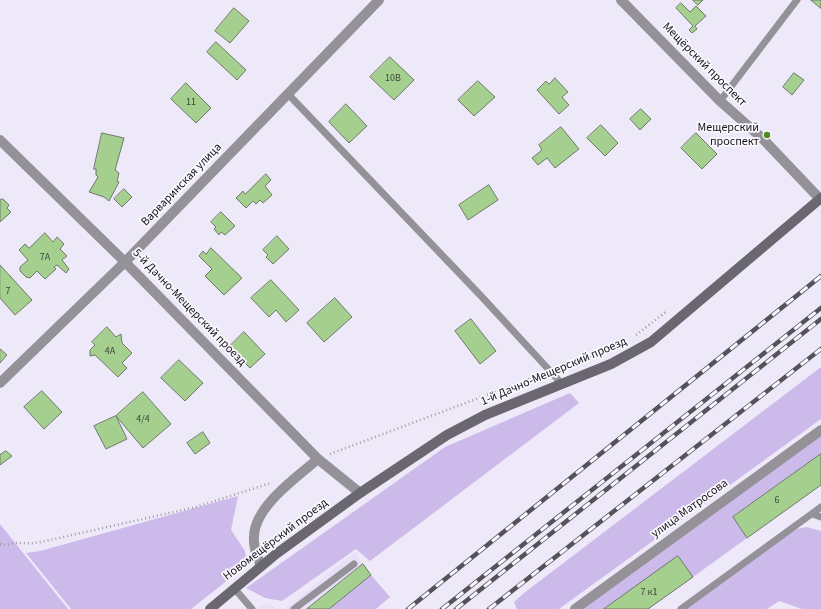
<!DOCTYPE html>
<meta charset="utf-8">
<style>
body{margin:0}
canvas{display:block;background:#eee9f8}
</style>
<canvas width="821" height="609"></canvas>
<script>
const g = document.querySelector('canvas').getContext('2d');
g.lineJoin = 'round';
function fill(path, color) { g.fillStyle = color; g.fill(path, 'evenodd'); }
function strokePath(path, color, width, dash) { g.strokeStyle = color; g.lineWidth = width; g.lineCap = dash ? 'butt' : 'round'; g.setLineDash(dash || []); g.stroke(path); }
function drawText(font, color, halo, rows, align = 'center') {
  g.font = font + ' "Source Sans 3",sans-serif'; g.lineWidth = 3.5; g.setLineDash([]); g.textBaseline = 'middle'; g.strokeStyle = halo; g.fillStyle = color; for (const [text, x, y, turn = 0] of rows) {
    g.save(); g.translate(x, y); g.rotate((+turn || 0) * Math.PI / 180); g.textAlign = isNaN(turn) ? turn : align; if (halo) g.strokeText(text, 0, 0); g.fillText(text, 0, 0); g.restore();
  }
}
const built = new Path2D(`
 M355,552l16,23 -42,34h-44z
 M267,603l10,6h-22z`);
const green = new Path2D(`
 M821,367v52l-262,190h-42l-3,-7 10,-9z
 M570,393l9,10 -209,158 -14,-12 -74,52 -17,-3 -19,-10 199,-141z
 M821,430v24l-88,63 14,21 -54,39 -89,32h-29z
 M238,496l-7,34 14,21 2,14 -56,44h-120l-45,-56 14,-2z
 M0,524l68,85h-68z
 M806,527l15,4v78h-19l-23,-8 -12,8h-86l107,-78z
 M371,575l19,22 -14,12h-47z`);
const building = new Path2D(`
 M693,0h10l-5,5z
 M811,0h10v8z
 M681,3l9,9 6,-6 10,10 -11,10 2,3 -5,4 -3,-3 4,-4 -17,-18z
 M234,8l15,13 -19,22 -15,-12z
 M216,42l30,28 -9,10 -30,-28z
 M390,57l24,23 -20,20 -24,-23z
 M794,73l10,7 -12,15 -9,-8z
 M555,78l13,14 -6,5 7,8 -10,9 -22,-24 9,-9 3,3z
 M478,81l17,16 -21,19 -16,-16z
 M186,83l25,25 -15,15 -25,-24z
 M346,104l21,22 -18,17 -20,-21z
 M641,109l10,10 -11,11 -10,-11z
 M601,125l17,18 -13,13 -18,-18z
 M561,127l18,22 -24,19 -8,-10 -9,7 -6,-7 10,-8 -3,-5z
 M102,133l22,5 -9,32 4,3 -2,8 2,1 -10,19 -5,-4 -15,-5 9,-15 -2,-2v-6h-2z
 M696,133l21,21 -15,15 -21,-21z
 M266,174l5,6 -6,6 7,9 -9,8 -3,-3 -4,4 -3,-3 -7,7 -10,-10 7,-7 2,3z
 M489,185l9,15 -30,20 -9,-15z
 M124,189l8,8 -10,10 -8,-8z
 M3,199l6,6 -2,3 4,4 -11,10v-22z
 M221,212l14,14 -10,9 -4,-3 -2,3 -5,-6 2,-2 -5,-5z
 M45,233l8,9 4,-5 7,7 -4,5 7,7 -5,4 7,9 -3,4 -9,-8 -3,2 2,2 -11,10 -8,-8 -7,7 -4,-1 -6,-6v-4l8,-7 -9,-10 6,-6 4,4z
 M277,236l12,13 -16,15 -7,-7 2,-2 -5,-5z
 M211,248l31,30 -18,17 -19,-19 7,-7 -13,-13 4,-5 3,3z
 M0,265l32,35 -17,15 -15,-17z
 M271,280l28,30 -13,12 -10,-12 -7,7 -18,-19z
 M335,298l17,19 -28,25 -17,-19z
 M471,319l25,32 -16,13 -25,-33z
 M107,327l9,10 5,-3 1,9 10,10 -10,10 5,5 -9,9 -23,-22 -5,1v-6l5,-5 -3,-3z
 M244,332l21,22 -15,14 -21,-21z
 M0,349l7,6 -7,8z
 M179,360l24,23 -18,18 -24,-23z
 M42,391l20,21 -18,17 -20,-22z
 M143,392l28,32 -28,24 -27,-32z
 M116,416l11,23 -21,10 -12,-23z
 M203,432l7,11 -15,11 -8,-11z
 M6,451l6,5 -12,9v-10z
 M821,454v31l-74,53 -14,-21z
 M678,556l15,21 -45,32h-44z
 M363,564l8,11 -42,34h-22z`);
const path = new Path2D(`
 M636,335l31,-24
 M560,368l44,-16
 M330,454l210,-79
 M0,544c6,2 10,-1 15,-1 10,0 17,1 26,-1l155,-35 75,-24`);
const lane = new Path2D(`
 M288,94l194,203 80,87
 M720,101l77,-101
 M812,514l9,3
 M234,588l18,21
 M294,609l60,-45
 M681,609l140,-102`);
const street = new Path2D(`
 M621,0l99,101 43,38 57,60
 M0,140l125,122 193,197 42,34
 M0,383l125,-121 254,-262
 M261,566c-4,-10 -8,-19 -7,-30 1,-30 43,-59 64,-77
 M575,609l246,-179`);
const secondary = new Path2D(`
 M210,609l66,-55 84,-61 87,-58 38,-20 126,-51 40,-22 170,-144`);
const rail = new Path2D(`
 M408,609l413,-333
 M442,609l379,-301
 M456,609l365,-290
 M489,609l332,-260`);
const markers = [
 [767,135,4,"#508926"]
];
const numberNames = [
 ["10В",393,79],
 ["11",191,103],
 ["7А",45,258],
 ["7",8,292],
 ["4А",110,352],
 ["4/4",143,420],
 ["6",777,501],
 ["7 к1",649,593]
];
const streetNames = [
 ["Мещёрский проспект",704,65,45],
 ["Варваринская улица",182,185,-46],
 ["5-й Дачно-Мещерский проезд",189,308,46],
 ["1-й Дачно-Мещерский проезд",554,372,-23],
 ["улица Матросова",690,509,-36],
 ["Новомещёрский проезд",276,540,-37]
];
const poiNames = [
 ["Мещерский",759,128],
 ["проспект",759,142]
];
fill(built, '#e8e0f7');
fill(green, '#ccbaeb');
fill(building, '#a5cf8f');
strokePath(building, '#6f786b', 1);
strokePath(path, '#9e9aa5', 2.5, [1, 3]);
strokePath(lane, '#949298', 7);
strokePath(street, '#949298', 10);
strokePath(secondary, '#6a6771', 10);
strokePath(rail, '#55525a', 4.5);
strokePath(rail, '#faf8fe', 3, [9]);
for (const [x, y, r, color] of markers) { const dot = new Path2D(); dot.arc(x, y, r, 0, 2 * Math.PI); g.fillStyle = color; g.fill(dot); strokePath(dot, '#faf8fe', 1.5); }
drawText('10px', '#3a4437', null, numberNames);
drawText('12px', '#17151a', '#faf8fe', streetNames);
drawText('12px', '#17151a', '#faf8fe', poiNames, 'right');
</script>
